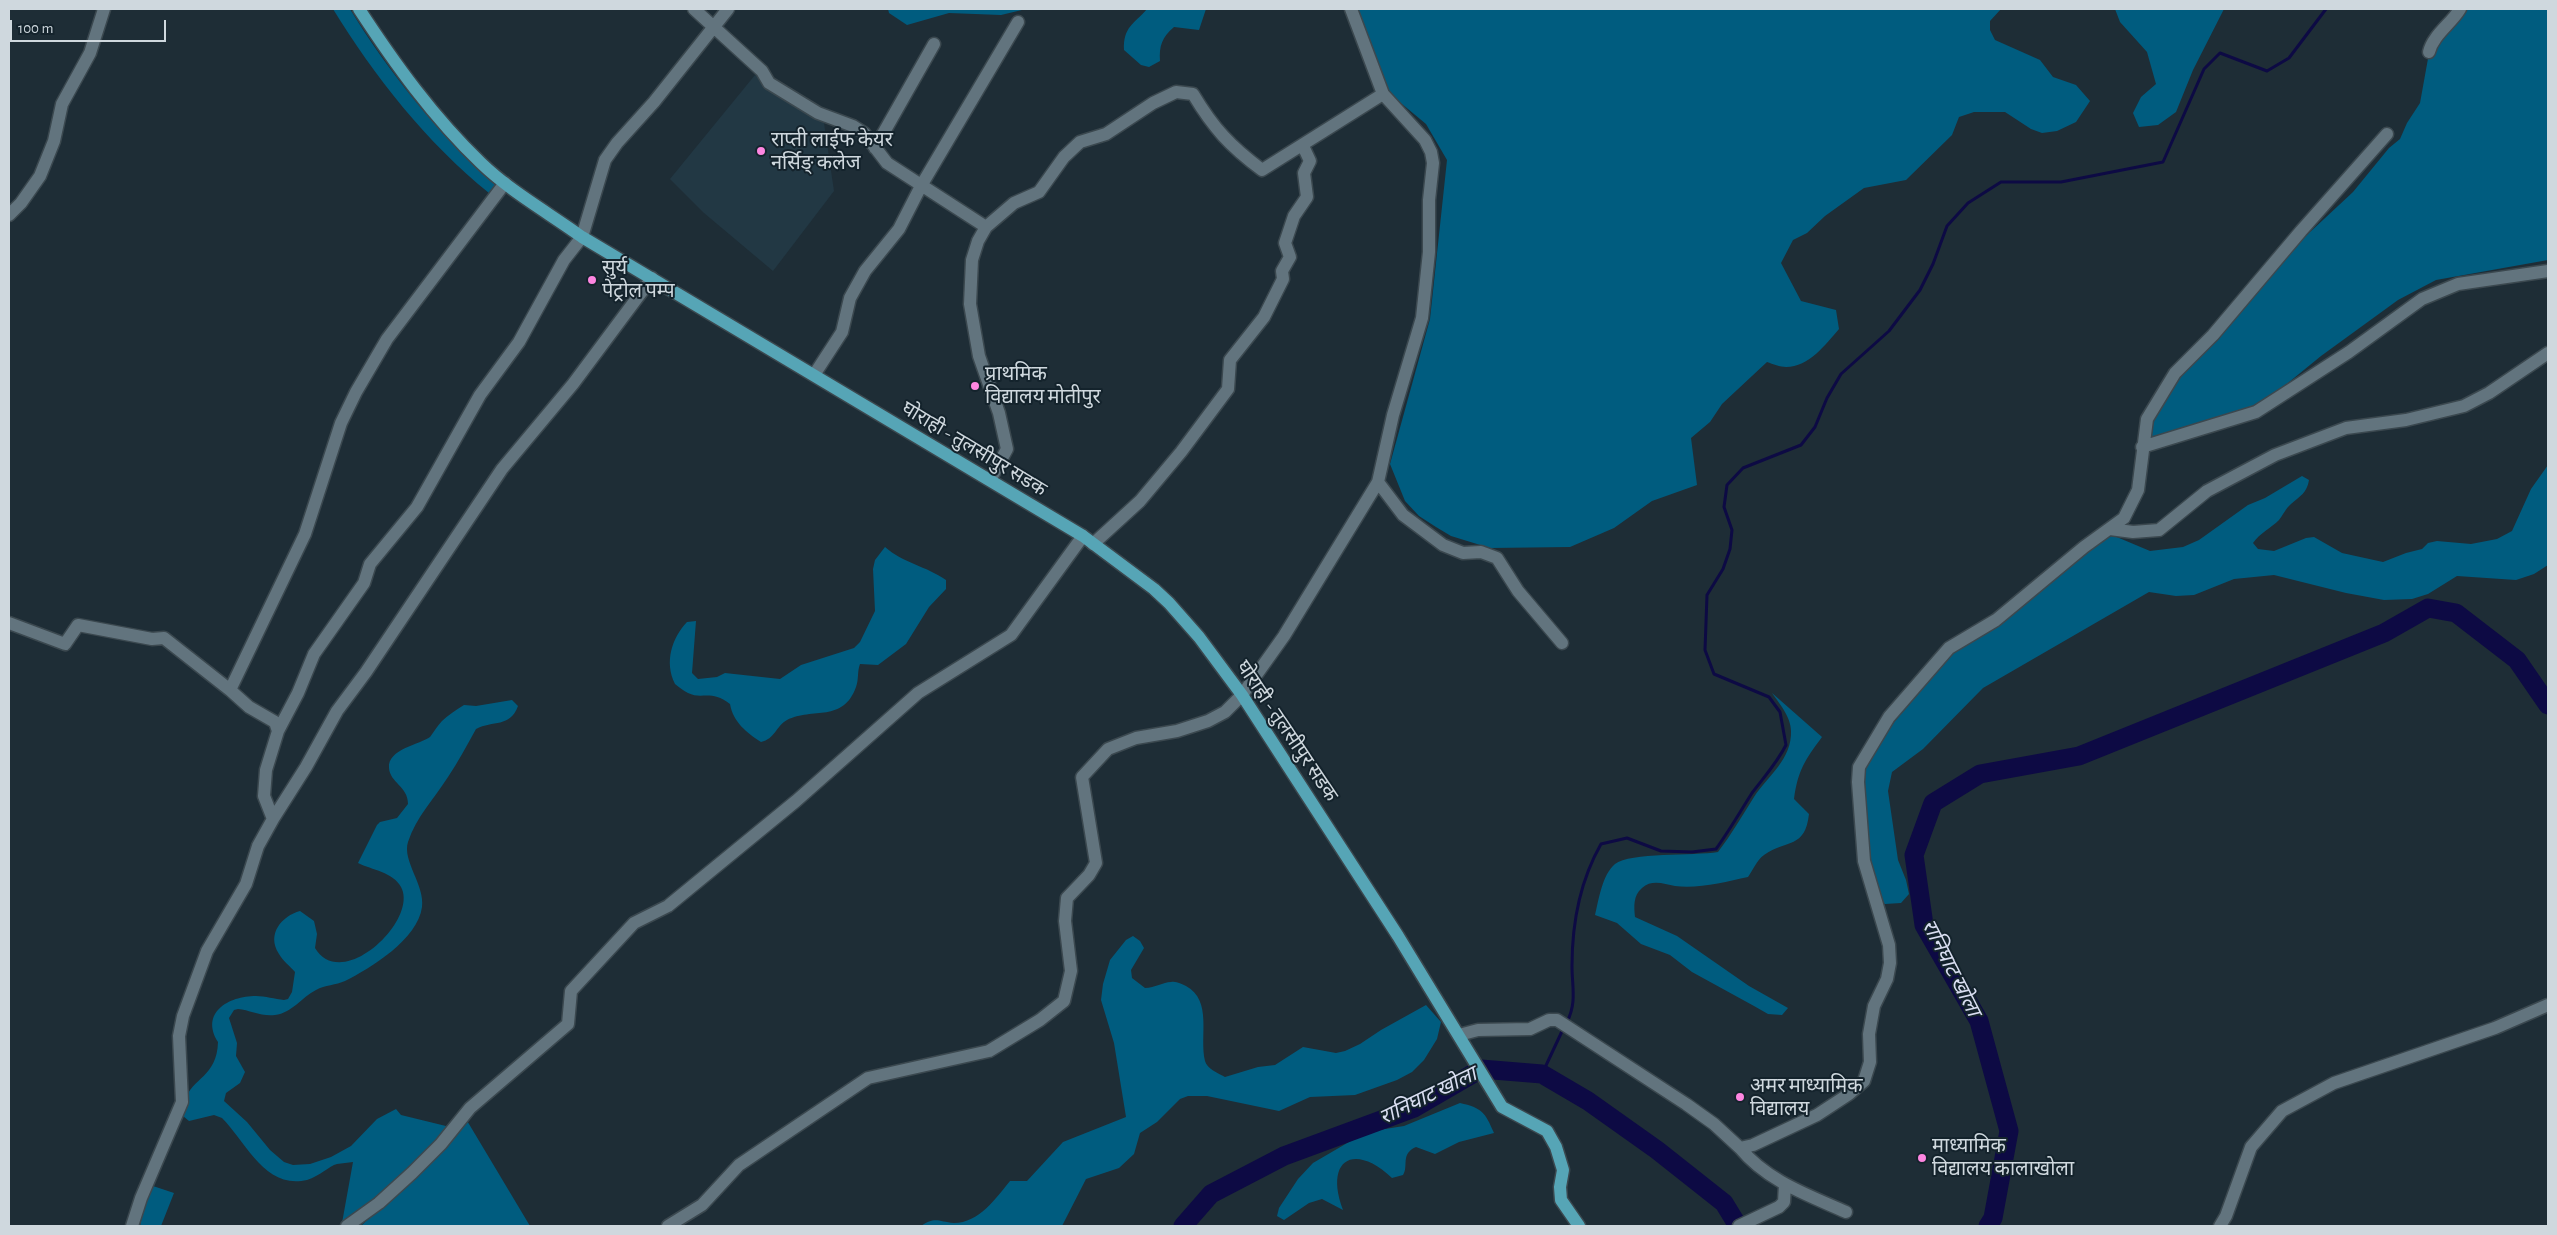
<!DOCTYPE html>
<meta charset="utf-8">
<style>
body{margin:0}
#map{position:relative;width:2557px;height:1235px;overflow:hidden;background:#1e2d36;font-family:"Alegreya Sans",sans-serif}
canvas{display:block}
.frame{position:absolute;inset:0;border:10px solid #cfd8de;pointer-events:none}
.scale{position:absolute;left:10px;top:20px;width:156px;height:22px;box-sizing:border-box;border:2px solid #cfd8de;border-top:0;padding-left:6px;font-size:15px;line-height:18px;white-space:nowrap;color:#cfd8de;-webkit-text-stroke:4px #14232c;paint-order:stroke}
</style>
<div id="map">
<canvas width="2557" height="1235"></canvas>
<div class="frame"></div>
<div class="scale">100 m</div>
</div>
<script>
const g = document.querySelector('canvas').getContext('2d');
g.lineJoin = 'round';
function fill(path, color) { g.fillStyle = color; g.fill(path, 'evenodd'); }
function strokePath(path, color, width, dash) { g.strokeStyle = color; g.lineWidth = width; g.lineCap = dash ? 'butt' : 'round'; g.setLineDash(dash || []); g.stroke(path); }
function drawText(font, color, halo, rows, align = 'center') {
  g.font = font + ' "Alegreya Sans","Noto Sans Devanagari",sans-serif'; g.lineWidth = 4; g.setLineDash([]); g.textBaseline = 'middle'; g.strokeStyle = halo; g.fillStyle = color; for (const [text, x, y, turn = 0] of rows) {
    g.save(); g.translate(x, y); g.rotate((+turn || 0) * Math.PI / 180); g.textAlign = isNaN(turn) ? turn : align; if (halo) g.strokeText(text, 0, 0); g.fillText(text, 0, 0); g.restore();
  }
}
const built = new Path2D(`
 M755,75l69,48 10,68 -61,80 -69,-58 -34,-34z`);
const green = new Path2D(`
 M333,9h17c39,64 89,126 146,175l-7,9c-62,-50 -115,-117 -156,-184z
 M888,9h138l-25,6 -52,-2 -42,12 -18,-12z
 M1147,9h59l-7,21 -25,-3c-12,10 -15,19 -14,34l-11,6 -8,-2 -17,-15c-1,-23 10,-26 23,-41z
 M1358,9h643l-11,12v9l5,10 45,20 13,17 23,8 14,16 -14,21 -19,9 -15,2 -11,-4 -26,-17h-31l-15,5 -7,18 -46,45 -42,8 -39,28 -18,17 -14,7 -12,23 20,38 35,9 3,19c-13,15 -30,38 -53,38 -6,0 -13,-3 -19,-5l-45,42 -12,18 -19,16 6,47 -45,16 -38,27 -44,19 -80,1 -39,-12 -15,-9 -17,-11 -14,-15 -15,-37 40,-145 17,-159 -21,-36 -36,-30 -18,-38z
 M2115,9h109l-31,61 -17,42 -18,13 -19,2 -6,-14 8,-16 15,-13 -9,-32 -27,-30z
 M2467,9h81v251l-112,20 -38,20 -77,56 -65,53 -109,30 3,-20 32,-46 35,-32 77,-94 59,-55 36,-44 11,-9 7,-16 13,-20 11,-61 34,-28z
 M2548,465v100l-14,9 -18,6 -59,-4 -29,18 -16,5 -28,1 -38,-7 -72,-18 -40,4 -40,16 -18,1 -27,-4 -166,96 -60,61 -31,23 -4,19 10,69 8,20 3,14 -8,9 -16,1 -6,-4 -8,-35 -8,-67 2,-30 15,-29 75,-89 46,-26 84,-70 27,-19 38,16 33,-4 16,-7 49,-35 17,-7 37,-22 7,4c-2,13 -9,16 -18,24 -5,4 -8,11 -12,16 -8,8 -19,13 -26,23l5,6 16,2 32,-13 8,-1 28,16 41,9 23,-9 16,-4 6,-6 9,-2 34,3 26,-5 15,-8 19,-42z
 M885,547c18,16 41,19 61,33v9l-17,18 -23,37 -28,21 -18,-1c-3,8 -1,15 -4,23 -13,36 -43,20 -69,33 -11,6 -12,19 -26,22 -14,-9 -28,-20 -31,-38 -19,-15 -28,-4 -42,-11 -4,-2 -9,-6 -13,-9 -11,-22 -3,-46 12,-62l9,-1 -4,52 6,6 19,-2 8,-4 55,6 21,-14 53,-17 6,-6 15,-31 -2,-42 2,-9z
 M1772,693l50,44c-17,23 -24,33 -28,62l15,15c-4,35 -22,25 -45,41 -7,5 -11,15 -16,22 -23,5 -50,12 -73,9 -11,-2 -23,-7 -33,2 -9,8 -8,18 -7,29l42,19 72,50 39,22 -6,7 -14,-1 -14,-8 -62,-34 -22,-17 -29,-11 -24,-21 -22,-8c4,-16 7,-40 20,-51 15,-12 79,-8 103,-12 13,-17 24,-36 36,-55 14,-21 38,-38 37,-66 0,-14 -12,-28 -19,-38z
 M512,700l6,6c-8,22 -25,14 -42,23 -9,16 -18,33 -28,48 -14,22 -32,40 -40,65 -6,19 17,43 14,65 -4,32 -51,61 -77,74 -9,4 -20,4 -29,9 -14,7 -24,23 -41,25 -13,2 -25,-5 -37,-6l-4,1 -5,8 8,25 -1,13 9,16 -5,11 -14,10 -2,8 23,21 23,28 14,12 9,3 17,-1 21,-7 20,-11 26,-27 19,-10 5,6 49,12 -73,76 -35,20 11,-61c-5,1 -11,1 -16,2 -8,2 -17,12 -30,16 -42,10 -61,-38 -85,-62l-8,-3 -25,6 -6,-5c1,-5 1,-11 2,-16 7,-22 32,-23 33,-58 -18,-29 10,-46 38,-46 9,0 19,3 28,4l4,-1 4,-7 3,-20c-5,-6 -12,-11 -16,-18 -13,-20 3,-38 21,-43l14,10 3,13 -2,14c27,45 104,-28 86,-61 -8,-15 -29,-17 -43,-24l19,-38 3,-3 17,-4 11,-14c0,-18 -18,-21 -19,-36 -2,-19 32,-24 41,-31 4,-5 7,-11 12,-16 6,-6 14,-11 22,-16l12,1z
 M1133,936l7,5 4,7 -13,22 1,8 13,10c10,0 18,-6 26,-6 6,-1 10,2 15,4 27,15 13,50 19,75 2,8 13,12 20,16l33,-10 17,-2 28,-18 33,6 9,-2 15,-7 21,-14 45,-25 15,17 -4,17 -13,21 -12,12 -15,8 -42,15 -45,2 -31,14 -72,-15h-19l-8,3 -23,23 -17,11 -6,21 -15,14 -33,11 -24,47h-141c14,-10 18,-4 33,-3 25,0 42,-25 56,-42h17l36,-39 63,-25 -12,-74 -13,-43 2,-16 7,-24 16,-20z
 M1460,1103c22,5 25,9 34,30l-35,9 -24,12 -19,-7c-16,7 -7,19 -13,28l-11,3c-38,-36 -68,-18 -49,32l-21,-11 -13,4 -25,17 -7,-4 2,-8 19,-29 15,-16 53,-31 38,-6z
 M466,1119l64,107h-169l52,-49z
 M153,1186l21,7 -13,33h-21l4,-19z`);
const stream = new Path2D(`
 M1567,1022c10,-20 5,-35 5,-56 0,-43 8,-85 29,-122l26,-6 34,13 31,1 24,-3c13,-18 24,-37 36,-56 12,-16 25,-30 34,-48l-6,-33 -11,-15 -55,-23 -9,-24 2,-55 16,-26 7,-20 2,-19 -8,-23 3,-22 16,-17 58,-23 14,-18 12,-29 14,-24 48,-43 31,-41 13,-26 14,-38 21,-23 33,-21h60l102,-20 41,-93 16,-16 47,18 22,-13 37,-49
 M1542,1074l22,-47`);
const river = new Path2D(`
 M1183,1226l28,-32 73,-38 130,-48 67,-39 61,5 46,27 69,49 67,53 14,23
 M1988,1226l5,-8 16,-87 -30,-110 -55,-96 -10,-70 19,-52 47,-29 99,-18 305,-123 44,-25 28,5 61,47 31,45`);
const minor = new Path2D(`
 M694,9l68,62 7,12 49,30 35,13 11,7 23,30 99,64
 M2429,52c4,-17 22,-28 31,-43
 M875,148l59,-104
 M9,215l12,-12 19,-27 14,-35 8,-37 28,-51 14,-44
 M814,375l28,-43 8,-34 15,-27 34,-42 22,-43 97,-164
 M2142,447l114,-35 93,-60 73,-53 36,-15 90,-13
 M990,480l17,-31 -8,-36 -20,-57 -9,-52 2,-44 6,-19 8,-14 28,-24 25,-11 25,-35 16,-15 26,-8 47,-31 23,-11 17,2c21,35 37,52 69,76l121,-76
 M1378,482l25,33 40,30 20,8 18,-1 16,6 21,33 44,52
 M2110,529l23,3 26,-2 48,-39 68,-36 71,-27 60,-8 58,-14 25,-13 59,-40
 M1093,544l47,-43 41,-49 47,-63 2,-29 34,-43 19,-38 -1,-8 8,-14 -5,-14 9,-27 13,-19 -3,-24 6,-12 -7,-15
 M9,623l56,21 13,-19 74,14 12,-1 66,52
 M278,731l20,-38 16,-39 50,-71 6,-19 47,-57 63,-112 39,-53 45,-82 18,-23 23,-77 12,-17 37,-41 74,-93
 M273,819l-9,-23 2,-26 12,-39 -3,-9 -26,-15 -19,-17 75,-156 36,-111 15,-31 31,-53 118,-156
 M1459,1035l19,-5 52,-1 19,-9h8l129,84 28,20 26,24 13,-3 64,-30 32,-21 15,-13 6,-19 -1,-28 5,-28 13,-27 3,-16 -1,-18 -25,-84 -6,-79 1,-15 30,-50 60,-69 47,-28 88,-73 40,-29 14,-28 9,-71 28,-46 38,-38 88,-104 86,-97
 M1740,1148c27,33 68,47 106,64
 M132,1226l9,-28 41,-96 -3,-66 4,-20 24,-65 39,-67 12,-38 15,-27 33,-52 31,-56 29,-39 136,-203 71,-85 79,-106
 M347,1226l32,-23 33,-30 29,-29 29,-36 98,-84 3,-33 63,-68 34,-17 128,-105 122,-108 93,-58 72,-99
 M668,1226l34,-21 37,-40 129,-87 121,-27 51,-31 24,-19 7,-30 -6,-50 2,-23 22,-23 7,-12 -14,-86 26,-28 28,-11 41,-7 31,-10 17,-9 17,-17 42,-59 94,-154 15,-67 29,-97 7,-66v-52l4,-37 -2,-11 -6,-12 -42,-46 -32,-85
 M1739,1226l40,-19 5,-5 1,-18
 M2220,1226l6,-10 25,-69 31,-36 52,-28 161,-55 53,-23`);
const major = new Path2D(`
 M359,9c36,55 74,108 122,154 30,29 68,50 101,74l501,299 71,53 15,14 30,34 43,58 156,241 104,171 45,24 9,16 7,23 -3,17 1,13 18,26`);
const markers = [
 [761,151,5,"#fe86e1"],
 [592,280,5,"#fe86e1"],
 [975,386,5,"#fe86e1"],
 [1740,1097,5,"#fe86e1"],
 [1922,1158,5,"#fe86e1"]
];
const poiNames = [
 ["राप्ती लाईफ केयर",771,140],
 ["नर्सिङ् कलेज",771,163],
 ["सुर्य",602,268],
 ["पेट्रोल पम्प",602,291],
 ["प्राथमिक",985,374],
 ["विद्यालय मोतीपुर",985,397],
 ["अमर माध्यामिक",1750,1086],
 ["विद्यालय",1750,1109],
 ["माध्यामिक",1932,1146],
 ["विद्यालय कालाखोला",1932,1169]
];
const streetNames = [
 ["घोराही - तुलसीपुर सडक",974,449,31],
 ["घोराही - तुलसीपुर सडक",1287,731,56]
];
const waterNames = [
 ["रानिघाट खोला",1951,968,63],
 ["रानिघाट खोला",1428,1096,-26]
];
fill(built, '#223844');
fill(green, '#005c7f');
strokePath(stream, '#0d0a44', 3);
strokePath(river, '#0d0a44', 19);
strokePath(minor, '#3b484f', 15);
strokePath(major, '#3b484f', 15);
strokePath(minor, '#62747e', 12);
strokePath(major, '#56a5b6', 12);
for (const [x, y, r, color] of markers) { const dot = new Path2D(); dot.arc(x, y, r, 0, 2 * Math.PI); g.fillStyle = color; g.fill(dot); strokePath(dot, '#14232c', 2); }
drawText('20px', '#cfd8de', '#14232c', poiNames, 'left');
drawText('20px', '#cfd8de', '#14232c', streetNames);
drawText('italic 21px', '#d9def1', '#14232c', waterNames);
</script>
